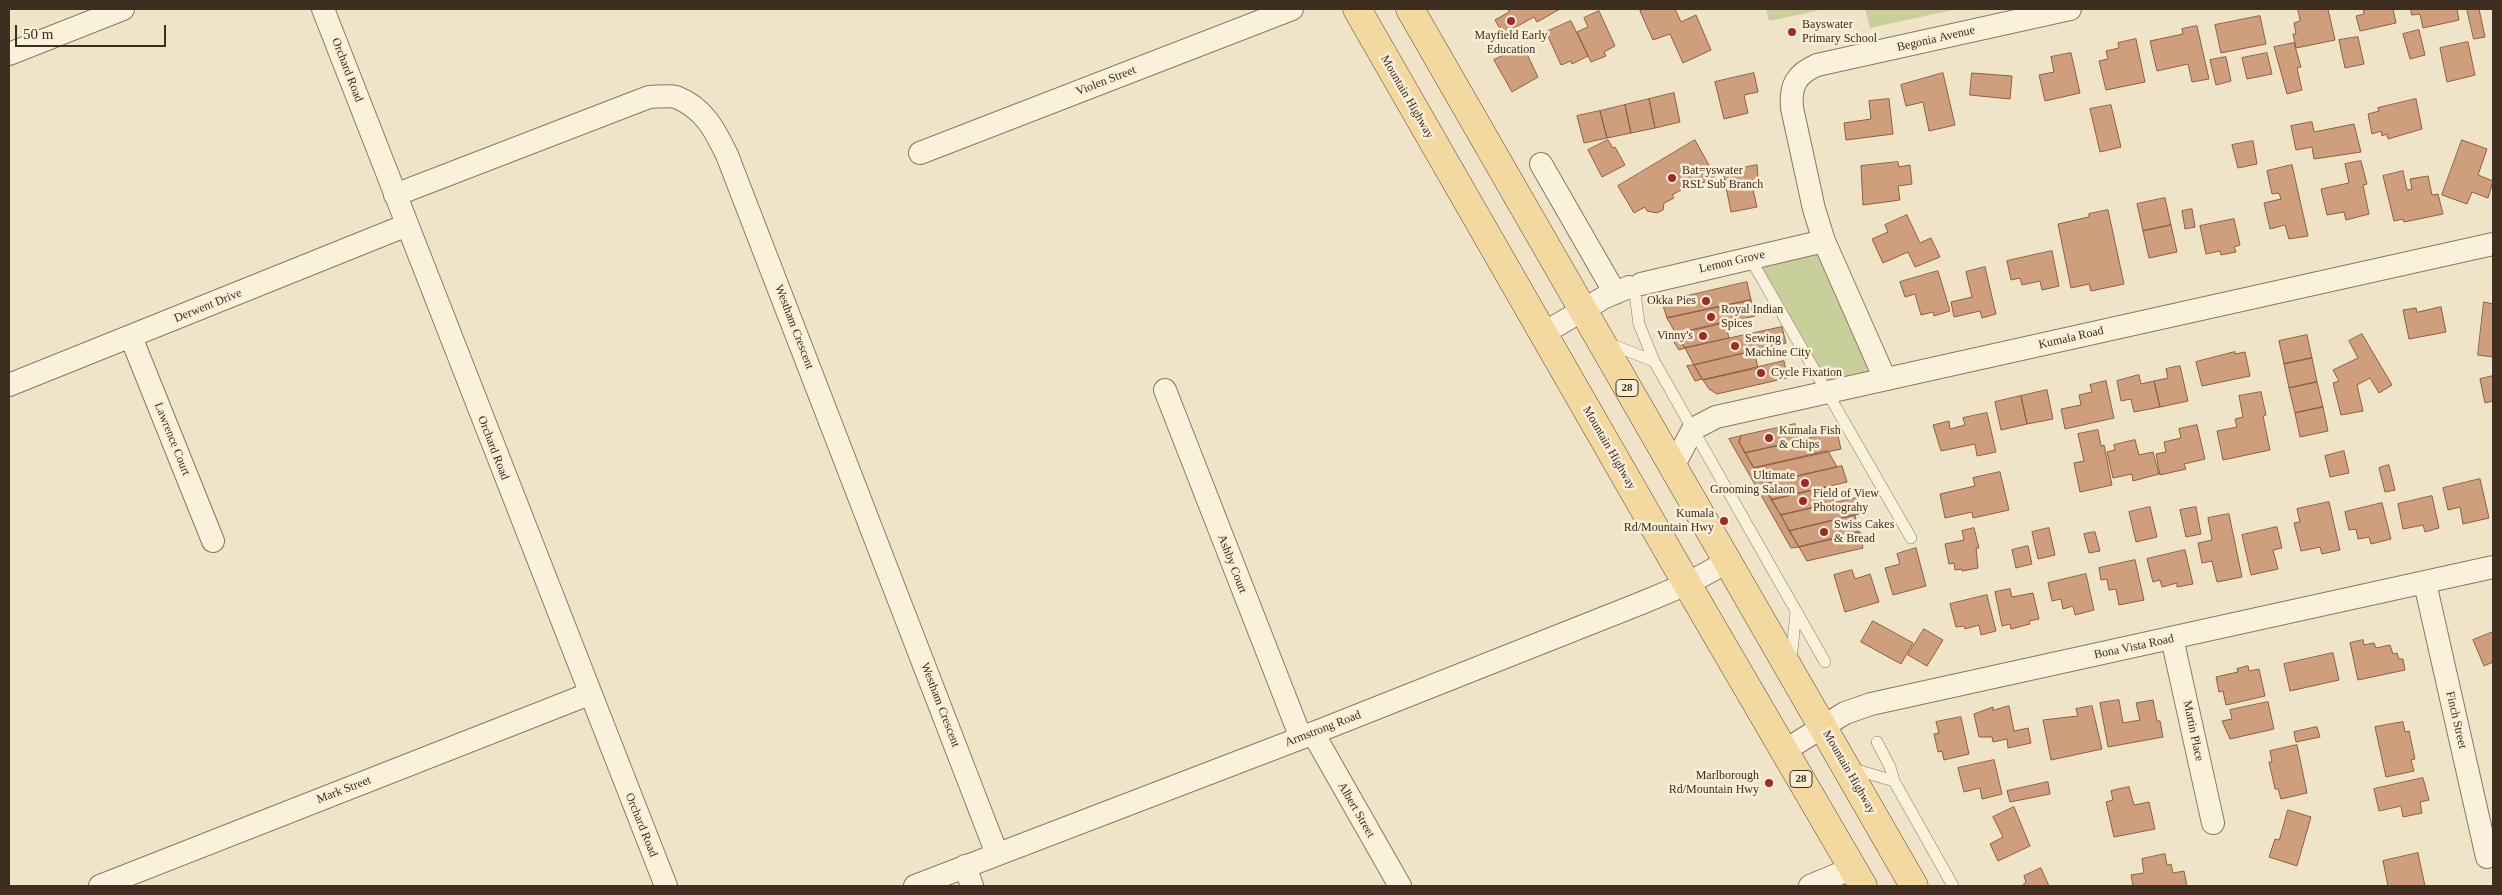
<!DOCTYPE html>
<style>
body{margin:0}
#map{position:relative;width:2502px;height:895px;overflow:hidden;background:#f0e4c8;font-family:"Times New Roman",serif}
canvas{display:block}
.frame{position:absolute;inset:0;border:10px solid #3d2e20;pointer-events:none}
.scale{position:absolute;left:15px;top:25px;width:151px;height:22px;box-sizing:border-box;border:2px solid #3d2e20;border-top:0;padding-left:6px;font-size:15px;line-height:18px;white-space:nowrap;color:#3d2e20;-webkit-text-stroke:4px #f7eed8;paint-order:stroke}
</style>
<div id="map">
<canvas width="2502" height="895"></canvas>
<div class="frame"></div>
<div class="scale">50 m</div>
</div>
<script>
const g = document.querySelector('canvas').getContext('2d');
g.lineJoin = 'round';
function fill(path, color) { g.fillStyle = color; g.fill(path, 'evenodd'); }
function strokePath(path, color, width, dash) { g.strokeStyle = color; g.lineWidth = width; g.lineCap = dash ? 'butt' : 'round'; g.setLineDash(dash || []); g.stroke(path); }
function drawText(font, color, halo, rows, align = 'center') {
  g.font = font + ' "Times New Roman",serif'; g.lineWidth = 5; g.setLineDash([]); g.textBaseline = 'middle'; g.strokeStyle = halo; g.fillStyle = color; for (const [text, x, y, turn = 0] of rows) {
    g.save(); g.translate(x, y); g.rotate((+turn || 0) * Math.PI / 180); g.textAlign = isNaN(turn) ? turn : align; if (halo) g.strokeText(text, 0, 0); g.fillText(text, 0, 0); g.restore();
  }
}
const green = new Path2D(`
 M1766,9h59l-56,12z
 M1865,9h92l-87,19z
 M1824,241l61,138 -57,13 -78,-134z`);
const building = new Path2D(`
 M1508,9h52l-23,13 -3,-5 -31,17 -8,-14 14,-8z
 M1645,9h30l6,13 15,-7 15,35 -28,13 -13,-29 -17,6 -13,-29z
 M2298,9h30l7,31 -39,8 -3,-14h3l-2,-11 6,-2z
 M2363,9h30l3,14 -36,8 -4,-15 8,-2z
 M2411,9h46l2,11 -36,8 -3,-14 -8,1z
 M2467,9h12l6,28 -11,2z
 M1599,11l16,35 -11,6 2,4 -15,6 -14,-30 11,-5 -4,-9z
 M2260,16l6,28 -45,9 -6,-28z
 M1571,21l17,35 -16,8 -1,-3 -10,4 -15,-33z
 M2197,26l12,53 -17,3 -4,-18 -31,7 -7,-30 33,-7 -1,-5z
 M2419,30l6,25 -15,4 -7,-25z
 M2358,37l6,27 -19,4 -6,-28z
 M2136,39l9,43 -39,8 -7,-29 9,-2 -2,-8 13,-3 -1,-5z
 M2468,42l7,33 -28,7 -7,-34z
 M2294,43l7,24 -4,1 5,22 -15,4 -13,-47z
 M1523,46l15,31 -26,15 -18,-32z
 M2071,53l9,40 -35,8 -6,-26 15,-3 -3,-15z
 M2267,53l5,21 -25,5 -5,-21z
 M2226,57l5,24 -15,4 -6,-25z
 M1754,73l4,19 -14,3 4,18 -24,6 -9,-37z
 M1943,73l12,52 -26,6 -6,-29 -17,4 -5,-21z
 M1972,73l40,3 -2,23 -40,-4z
 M1674,93l6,29 -25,6 -6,-29z
 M1649,99l6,29 -24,5 -6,-28z
 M1889,99l4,35 -47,6 -2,-17 27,-4 -2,-18z
 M2416,99l6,30 -34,10 -1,-5 -5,2 -1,-5 -9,3 -4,-20 11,-3 -1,-3z
 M1625,105l6,28 -24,5 -7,-27z
 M2111,105l10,42 -21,5 -10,-43z
 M1600,111l7,27 -23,5 -7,-27z
 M2312,122l2,10 40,-8 7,28 -47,7 -2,-12 -16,3 -5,-24z
 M1608,140l5,8 2,-1 10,18 -23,12 -14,-27z
 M1695,140l20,36 -12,7 -2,-4 -29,16 2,3 -10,5 -1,7 -6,3 -10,-2 -2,-4 -11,6 -16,-27z
 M2462,140l25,9 -9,26 15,6 -5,17 -16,-6 -5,12 -25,-9z
 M2253,141l4,23 -19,4 -6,-23z
 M2361,161l6,23 -4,1 6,29 -23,6 -2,-8 -17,3 -6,-26 28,-6 -4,-19z
 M1898,162l1,5 11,-2 2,19 -14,2 2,14 -37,5 -2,-39z
 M1757,165l2,24 -6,1 4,17 -26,5 -8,-40z
 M2292,165l16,71 -19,3 -4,-14 -15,4 -6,-26 17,-4 -2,-6 -7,1 -5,-23z
 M2403,171l4,19 5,-1 -2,-10 18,-3 4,19 6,-1 5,20 -39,8 -1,-3 -9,2 -11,-45z
 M2165,198l6,27 -28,6 -6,-27z
 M2192,209l3,18 -10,2 -3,-18z
 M2108,210l16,74 -33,7 -2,-7 -18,4 -13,-64 31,-7v-3z
 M1907,215l13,28 11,-5 9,19 -25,10 -7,-15 -25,11 -11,-24 16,-7 -3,-7z
 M2234,219l6,26 -6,2 2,5 -15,3 -1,-4 -14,3 -6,-28z
 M2171,225l6,27 -28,6 -6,-27z
 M2052,251l7,35 -17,4 -2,-9 -18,4 -2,-7 -9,2 -4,-19z
 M1985,267l11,47 -14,4 -2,-7 -26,6 -3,-15 21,-5 -6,-25z
 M1938,271l12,40 -16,5 -1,-4 -12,3 -6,-21 -10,3 -5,-15z
 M1747,282l4,18 -84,18 -5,-16z
 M1751,300l4,16 -79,18 -9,-16z
 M2484,302l9,2v53l-15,-2z
 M2441,307l5,25 -37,7 -6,-29 13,-2 1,4z
 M1725,322l4,16 -44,10 -9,-14z
 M1782,327l4,16 -92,22 -9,-17z
 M1676,334l9,14 -6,2 -9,-14z
 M2362,334l30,51 -13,8 -9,-15 -13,7 6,26 -22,4 -8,-32 6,-2 -6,-11 25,-12 -9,-17z
 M2307,335l5,23 -28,6 -5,-23z
 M1754,351l4,17 -55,12 -9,-15z
 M2235,352v2l10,-2 5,24 -48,10 -6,-24z
 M2312,358l5,24 -28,6 -5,-24z
 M1784,361l3,17 -70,16 -8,-5 -6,-9z
 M1694,365l8,14 -7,2 -8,-15z
 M2180,366l8,35 -28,6 -6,-26 14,-3 -2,-9z
 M2139,375l2,9 13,-3 6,26 -26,5 -3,-13 -10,2 -4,-20z
 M2493,376v25l-8,2 -5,-24z
 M2106,381l8,37 -49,11 -4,-20 20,-4 -2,-10 13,-3 -2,-7z
 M2317,382l6,25 -28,6 -6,-25z
 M2047,390l6,29 -26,5 -6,-28z
 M2261,392l5,23 -3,1 7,34 -47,10 -6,-29 20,-4 -2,-8 8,-2 -4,-21z
 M2021,396l6,28 -26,6 -6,-28z
 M2323,407l5,24 -28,6 -5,-24z
 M1987,413l9,39 -19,4 -2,-12 -34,7 -8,-26 16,-4 1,8 15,-4 -2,-7z
 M1795,424l4,17 -54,12 -6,-11 2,-6z
 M2197,425l8,34 -21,5 2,5 -26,6 -4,-21 10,-2 -2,-10 17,-4 -2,-9z
 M2098,430l3,16 3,-1 8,40 -32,7 -6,-29 10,-2 -6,-27z
 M1837,432l4,17 -87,19 -9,-15z
 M1741,436l-2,6 60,105 -8,1 -62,-109z
 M2135,440l4,15 14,-3 6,22 -26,7 -1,-7 -19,4 -6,-26 8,-2 -1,-5z
 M1828,451l9,16 -74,17 -9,-16z
 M2344,451l5,22 -19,4 -5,-21z
 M2389,465l6,25 -10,2 -6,-24z
 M1842,466l5,16 -76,18 -8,-16z
 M2000,472l9,38 -36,8 -1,-6 -27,6 -5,-24 35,-8 -2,-8z
 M2480,479l9,39 -26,6 -3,-17 -12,3 -5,-22z
 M1830,486l4,17 -53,12 -10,-15z
 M2432,496l7,32 -14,4 -2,-7 -20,4 -5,-25z
 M1856,498l3,16 -70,17 -8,-16z
 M2329,502l11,48 -18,4 -2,-7 -19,4 -7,-28 6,-1 -3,-13z
 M2382,503l9,36 -20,5 -2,-7 -11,2 -2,-10 -7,1 -4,-18z
 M2150,507l7,30 -21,5 -7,-30z
 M2196,507l5,27 -15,3 -6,-27z
 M2229,514l13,63 -25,5 -5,-21 -10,2 -4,-20 14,-3 -4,-22z
 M1855,515l3,18 -59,14 -10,-16z
 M2277,527l5,21 -9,2 5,19 -27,6 -9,-40z
 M1974,528l5,20h-3l2,20 -16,3v-2l-7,1 -1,-7 -5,1 -4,-20 19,-4 -2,-9z
 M2049,528l6,27 -17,4 -6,-27z
 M1860,532l3,16 -56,13 -8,-14z
 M2095,532l5,19 -11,2 -5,-19z
 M2028,546l4,18 -16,4 -4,-18z
 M1916,548l10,38 -33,9 -8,-27 15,-4 -3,-10z
 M2185,550l8,34 -16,3v-4l-15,4 -2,-7 -7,2 -6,-23z
 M2135,560l9,40 -25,5 -3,-16 -7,1 -2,-11 -6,1 -2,-12z
 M1852,570l3,9 15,-5 9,28 -34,10 -11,-37z
 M2086,574l8,36 -19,5 -2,-9 -10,3 -2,-10 -9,2 -4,-18z
 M2010,589l2,8 21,-4 6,26 -10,2 1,3 -19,5 -1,-5 -8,2 -7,-34z
 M1987,595l9,36 -15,4 -2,-10 -14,4 -1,-3 -8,1 -6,-23z
 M1873,621l40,22 -12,21 -40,-22z
 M1924,629l19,11 -16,26 -19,-11z
 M2493,632v30l-9,4 -11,-26z
 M2363,640l1,5 10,-2 2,5 14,-3 3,9 4,-1 2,6h4l2,11 -47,10 -8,-37z
 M2333,653l6,27 -49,11 -6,-27z
 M2248,666l1,5 10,-2 6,27 -39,9 -3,-14 -4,1 -3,-15 22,-5 -1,-3z
 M2119,700l4,23 17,-3 -4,-17 17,-3 4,21h3l3,16 -55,10 -8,-44z
 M2268,702l6,27 -44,10 -8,-18 10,-2 -2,-9z
 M2009,706l5,25 14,-3 3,15 -23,5 -1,-9 -14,3 -1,-5h-13l-5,-23 19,-7v3z
 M2092,706l10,43 -51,11 -8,-40 35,-4 -2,-7z
 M1961,717l8,37 -25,6 -2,-9 -4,1 -4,-18 5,-1 -3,-11z
 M2403,722l2,10 4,-1 6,28 -4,1 3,11 -28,6 -11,-50z
 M2317,727l3,10 -24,5 -2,-10z
 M2297,745l10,48 -26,6 -3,-10h-3l-6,-27h3l-2,-11z
 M1994,760l8,34 -20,5 -2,-11 -16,4 -6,-24z
 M2423,778l6,22 -9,2 2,11 -19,4 -2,-11 -22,5 -5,-22z
 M2048,782l2,12 -40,8 -3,-11z
 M2129,787l5,18 15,-3 6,27 -41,8 -8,-35 7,-2 -2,-9z
 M2014,807l16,39 -32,15 -8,-17 13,-7 -10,-20z
 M2288,810l23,7 -14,49 -28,-9 6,-18 4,1z
 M2418,853l7,33h-37l-5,-25z
 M2165,854l2,11 4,-1 2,9 11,-2 3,15h-54l-2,-11 13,-2 -2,-14z
 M2041,868l8,18h-27l4,-4 -2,-6z`);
const lane = new Path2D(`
 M1750,258l161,280
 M1637,285l-3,1 5,38 15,37 171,301
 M1607,343l47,18
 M1791,660l5,-48
 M1877,742l13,25 4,14 59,105
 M1850,768l44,13`);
const street = new Path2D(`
 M323,9l343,877
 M9,54l114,-45
 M920,153l372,-144
 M1541,164l74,129
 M395,195l254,-98c8,0 20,-2 27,0 28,11 39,33 51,58l270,699
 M1641,284l183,-43
 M1544,333l61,-36 24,-10
 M131,337l82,204
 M1885,379l-61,-138 -10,-32 -22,-101c-2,-22 4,-34 25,-43l253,-56
 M9,385l398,-160
 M1165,390l136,348
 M1673,467l20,-38 23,-12 777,-173
 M2425,583l62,274
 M2172,638l41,185
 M1313,733l87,153
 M1784,751l61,-38 26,-9 622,-137
 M965,866l7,20
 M100,886l489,-192
 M915,886l386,-148 343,-136 43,-18 40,-22
 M1810,886l43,-18`);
const primary = new Path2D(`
 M1357,9l330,575 176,302
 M1410,9l504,877`);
const markers = [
 [1511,21,5,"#9e2a2b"],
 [1792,32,5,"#9e2a2b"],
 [1672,178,5,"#9e2a2b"],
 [1706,301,5,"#9e2a2b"],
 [1711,317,5,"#9e2a2b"],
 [1703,336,5,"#9e2a2b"],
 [1735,346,5,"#9e2a2b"],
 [1761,373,5,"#9e2a2b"],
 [1769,438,5,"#9e2a2b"],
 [1805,483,5,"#9e2a2b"],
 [1803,501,5,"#9e2a2b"],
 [1724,521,5,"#9e2a2b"],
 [1824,532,5,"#9e2a2b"],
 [1769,783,5,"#9e2a2b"]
];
const shields = [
 [1627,388,22],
 [1801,779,22]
];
const shieldNames = [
 ["28",1627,388],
 ["28",1801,779]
];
const poiNames = [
 ["Bayswater",1802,25],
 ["Primary School",1802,39],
 ["Mayfield Early",1511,36,"center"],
 ["Education",1511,50,"center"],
 ["Bat=yswater",1682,171],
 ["RSL Sub Branch",1682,185],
 ["Okka Pies",1696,301,"right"],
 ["Royal Indian",1721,310],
 ["Spices",1721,324],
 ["Vinny's",1693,336,"right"],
 ["Sewing",1745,339],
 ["Machine City",1745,353],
 ["Cycle Fixation",1771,373],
 ["Kumala Fish",1779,431],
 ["& Chips",1779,445],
 ["Ultimate",1795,476,"right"],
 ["Grooming Salaon",1795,490,"right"],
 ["Field of View",1813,494],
 ["Photograhy",1813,508],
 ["Kumala",1714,514,"right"],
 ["Rd/Mountain Hwy",1714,528,"right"],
 ["Swiss Cakes",1834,525],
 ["& Bread",1834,539],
 ["Marlborough",1759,776,"right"],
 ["Rd/Mountain Hwy",1759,790,"right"]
];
const streetNames = [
 ["Begonia Avenue",1936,39,-13],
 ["Orchard Road",347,70,69],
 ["Violen Street",1106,81,-21],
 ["Mountain Highway",1407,97,60],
 ["Lemon Grove",1732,262,-13],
 ["Derwent Drive",208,306,-22],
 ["Westham Crescent",794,327,69],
 ["Kumala Road",2071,338,-13],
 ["Lawrence Court",172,439,68],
 ["Orchard Road",493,448,69],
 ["Mountain Highway",1609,448,60],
 ["Ashby Court",1232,564,69],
 ["Bona Vista Road",2134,647,-12],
 ["Westham Crescent",940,705,69],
 ["Finch Street",2456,720,77],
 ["Armstrong Road",1323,729,-21],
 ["Martin Place",2193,731,78],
 ["Mountain Highway",1849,772,60],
 ["Mark Street",344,790,-21],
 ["Albert Street",1356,810,60],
 ["Orchard Road",641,825,68]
];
fill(green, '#c9cf9b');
fill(building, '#cf9f7d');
strokePath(building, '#8d5f41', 1);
strokePath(lane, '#8d765c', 12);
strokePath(street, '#8d765c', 24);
strokePath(primary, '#5b4430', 29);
strokePath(lane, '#faf1dc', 11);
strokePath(street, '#faf1dc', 22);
strokePath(primary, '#f3d9a0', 28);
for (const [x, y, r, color] of markers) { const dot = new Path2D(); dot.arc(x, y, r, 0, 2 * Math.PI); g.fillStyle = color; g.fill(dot); strokePath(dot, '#f7eed8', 2); }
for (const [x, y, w] of shields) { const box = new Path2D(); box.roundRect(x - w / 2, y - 8.5, w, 17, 4); g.fillStyle = '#f7eed8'; g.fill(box); strokePath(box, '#3d2e20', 1); }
drawText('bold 11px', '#3d2e20', null, shieldNames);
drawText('12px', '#3d2e20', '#f7eed8', poiNames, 'left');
drawText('12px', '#3d2e20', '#f7eed8', streetNames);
</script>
